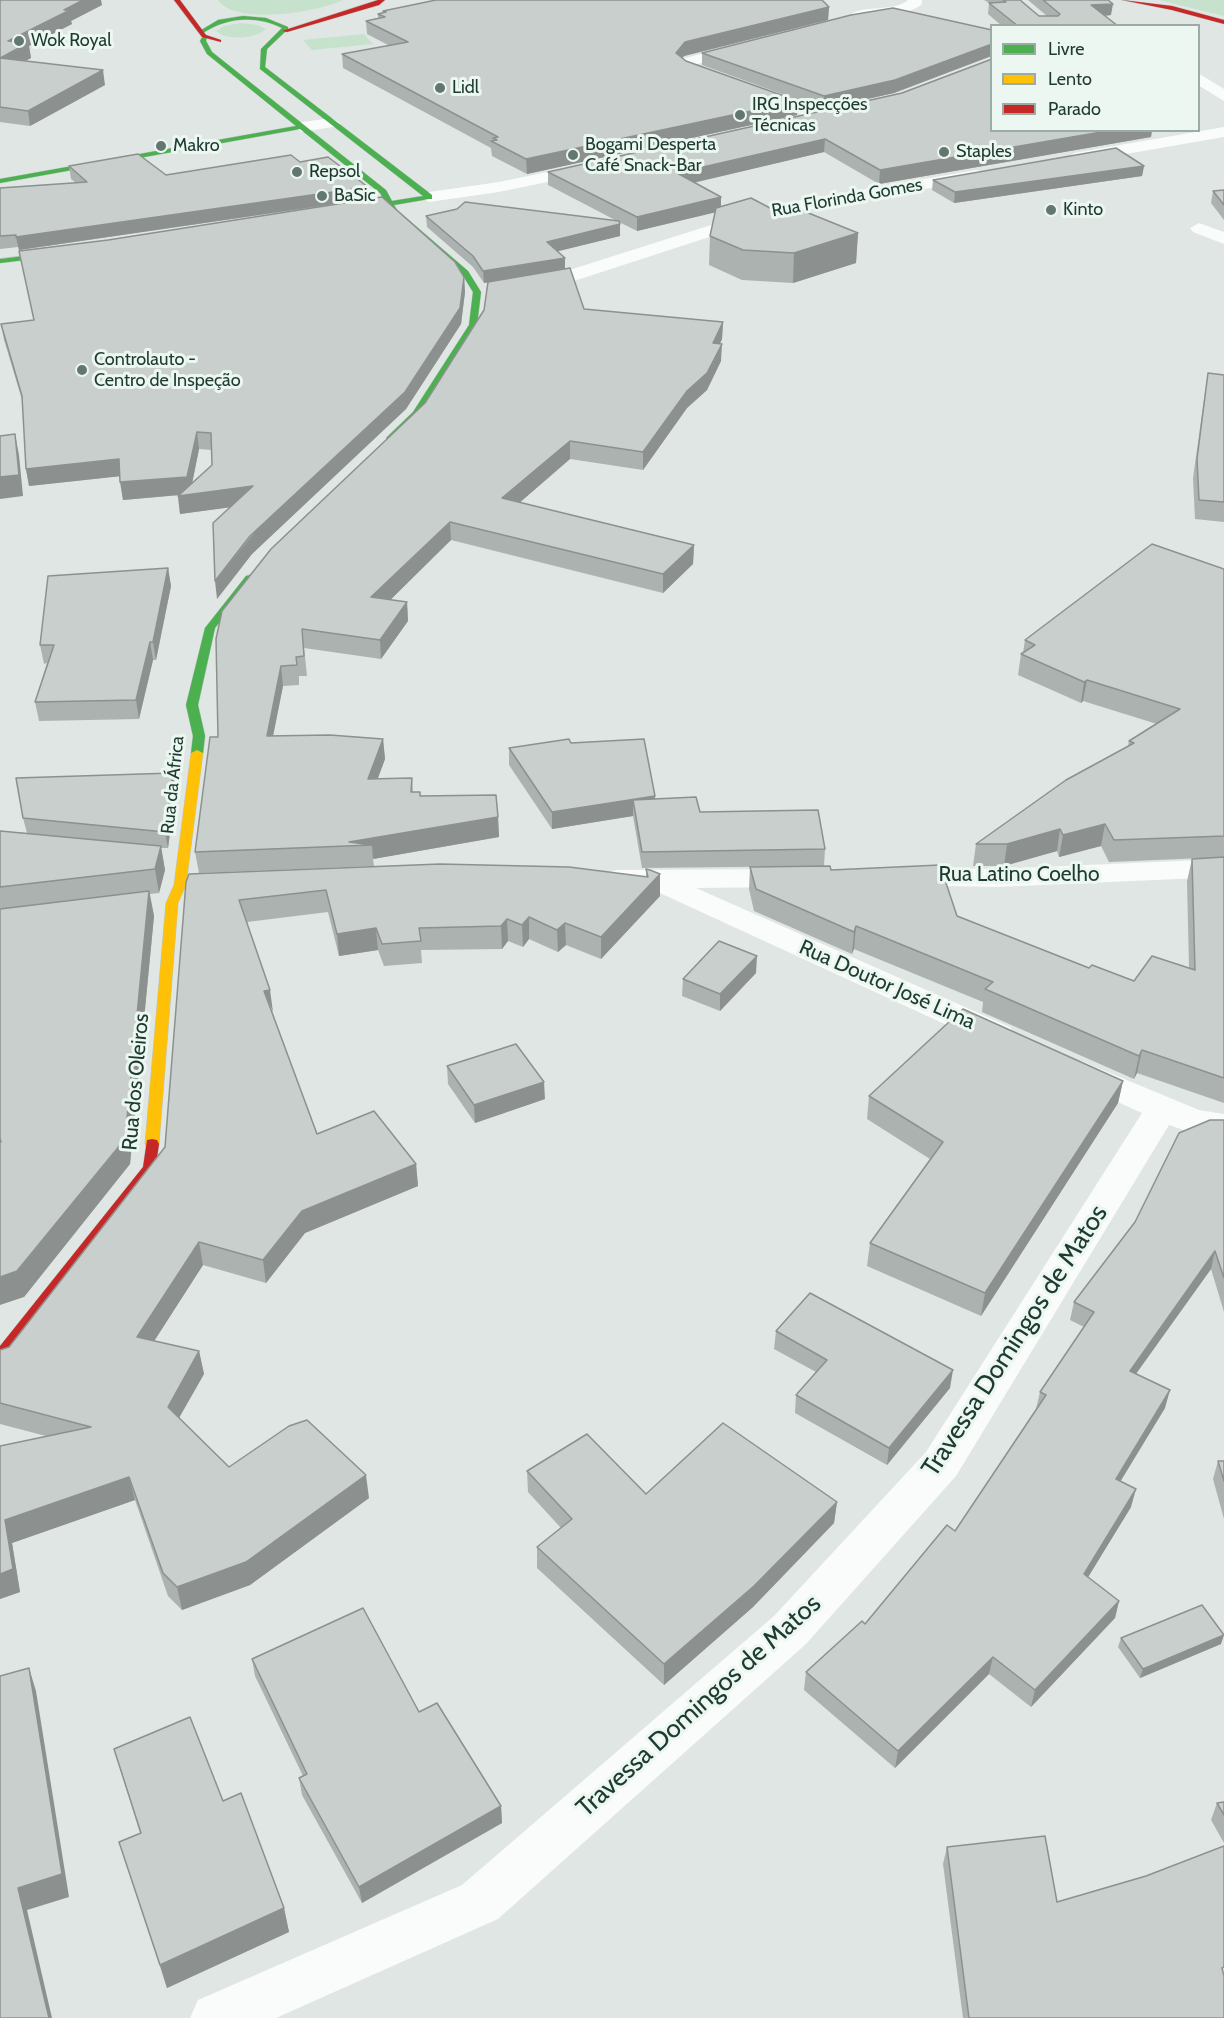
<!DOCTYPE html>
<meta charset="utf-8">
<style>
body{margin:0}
#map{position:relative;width:1224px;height:2018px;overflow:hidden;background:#e0e6e3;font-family:Cabin,sans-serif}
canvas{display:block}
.legend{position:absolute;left:990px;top:24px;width:210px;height:108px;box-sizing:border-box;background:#edf7f1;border:2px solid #9aaca4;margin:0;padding:8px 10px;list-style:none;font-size:18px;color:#1d3b30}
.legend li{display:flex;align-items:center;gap:12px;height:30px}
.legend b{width:30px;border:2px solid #9aaca4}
</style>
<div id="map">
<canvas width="1224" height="2018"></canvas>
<ul class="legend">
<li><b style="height:8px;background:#4caf50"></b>Livre</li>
<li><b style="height:8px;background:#ffc107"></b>Lento</li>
<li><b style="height:8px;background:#c62828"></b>Parado</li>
</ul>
</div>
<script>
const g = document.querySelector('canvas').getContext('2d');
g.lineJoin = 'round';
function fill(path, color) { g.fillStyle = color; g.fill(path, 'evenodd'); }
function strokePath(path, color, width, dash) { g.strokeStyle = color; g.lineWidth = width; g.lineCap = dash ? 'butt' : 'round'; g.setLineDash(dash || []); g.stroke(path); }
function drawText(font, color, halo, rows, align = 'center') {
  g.font = font + ' Cabin,sans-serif'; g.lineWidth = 6; g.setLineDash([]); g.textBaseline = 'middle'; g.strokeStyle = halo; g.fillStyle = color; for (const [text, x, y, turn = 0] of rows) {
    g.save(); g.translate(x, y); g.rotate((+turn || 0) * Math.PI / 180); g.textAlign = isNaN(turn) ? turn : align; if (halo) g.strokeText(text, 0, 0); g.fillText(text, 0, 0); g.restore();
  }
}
const green = new Path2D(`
 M218,0h125c-24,12 -108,26 -125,0z
 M1159,0h65v16z
 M241,23l17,2 8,4c-11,10 -39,12 -50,2l8,-5z
 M364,34l9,10 -61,6 -9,-10z`);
const street = new Path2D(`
 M908,0h14v4c-10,10 -63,22 -73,12 11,-12 44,-3 59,-16z
 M746,43l5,1 2,3 -2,3 -57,15 133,48 2,3 -2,3h-12l-129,-46 -8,-7 7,-8z
 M1198,73l26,16v12l-26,-16z
 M332,118l8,5 -2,3 -36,6 -8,-5 8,-5z
 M1224,127v10l-150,26 -8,-5 8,-5z
 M590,163l9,5 -3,4 -97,20 -70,10 -9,-5 9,-5 70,-10z
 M976,170l6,1 3,4 -3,4 -205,36 -206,67 -42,9 -10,-6 3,-4 38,-8 214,-68z
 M1199,223l25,9v12l-31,-12 -3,-4z
 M1224,859v18l-228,10 -97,-2 -11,-3 -4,-6 4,-6 11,-3 97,2z
 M793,869l11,3 4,6 -4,6 -11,3 -97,1 314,139 5,8 -5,8 -12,3 -12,-3 -337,-155 -43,-3 -4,-6 4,-6 11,-3z
 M1081,1061l118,49 25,4v24l-32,-5 -23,-8 -213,351 -150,168 -308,275 -222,99h-86l8,-18 264,-115 312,-269 152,-164 216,-339 -73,-33 -5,-8 5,-8z`);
const fast = new Path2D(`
 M243,16l23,2 22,9v2l-21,20 -2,18 167,128v4h-3l-35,6 3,5 71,61 13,21 -4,33 -58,91 -25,24 -8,-2 27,-26 56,-87 4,-33 -11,-18 -71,-61 -4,-7 -20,2v-4l18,-2 -5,-9 -80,-64 -300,54v-4l296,-53 -89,-72 -7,-13 4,-7 3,2 -1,5 6,11 174,138 6,11 31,-5 -163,-127 1,-20 21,-21c-26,-13 -55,-11 -79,5l-5,-1 20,-12z
 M64,251l4,2 -1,2 -67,8v-4z
 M250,575l5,3 -40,50 -17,77 7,31 -2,17 -6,3 -4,-1 -2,-2 2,-17 -7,-31 19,-77 41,-52z`);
const slow = new Path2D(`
 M197,750l6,3 -17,132 -8,18 -19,241 -2,4h-10l-2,-4 21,-241 8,-18 17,-132z`);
const jam = new Path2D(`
 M174,0h6l26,35 15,5v2l-19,-5z
 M378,0h7l-6,5 -92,27 -5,-1z
 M1122,0l50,6 52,14v4l-52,-14z
 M152,1139l5,1 2,4 -4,28 -149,190 -6,2v-18l143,-179 4,-27z`);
const wall = new Path2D(`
 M0,0l102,5 -31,16 1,3 -43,22 2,12 -6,3 80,24 -75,41 -30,-4z
 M984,0h36l19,16h8l-19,-16h80l3,15 -6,1 13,10h-116l-14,-12 1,-11z
 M829,7l-1,13 -144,36 -2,2 4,3 111,54 -270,59 -35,-18 -1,-8 -148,-80 -1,-14 48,-8 -23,-12 -1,-13 12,-3v-4l5,-1v-2z
 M992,30v26l-98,37 -71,16 -121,-44v-12z
 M902,93l90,37h160l-1,7 -272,47 -55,-32 -130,30 27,25 51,2 86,24 -2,30 -63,20 -51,-3 -33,-15 1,-29 5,-24 -78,19 -18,-9 1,14 -63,15 8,7v11l19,40 139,13 -1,17 -2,5 1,17 -14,29 -20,18 -44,62 -73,-11 -51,44 175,42 -1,19 -30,29 -212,-53 -61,60 17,2 1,19 -27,38 -77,-11 3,28h-8v9l-16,1 -10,50 110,3 2,20 -7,19h34l1,14 8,4 77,21 1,20 -126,22 1,7 -175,7 -4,-21 23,-115 207,-334 59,-93 4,-28 -4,1 -11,-16 -46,-40 -1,-11 191,5 -69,-36v-13z
 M300,162l68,37 96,78 1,15 -4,32 -55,85 -154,145 -35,45 13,-92 -50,7 -2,-18 2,-1 -57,5 -3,-24 -91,10 -3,-17 -3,-66 -19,-63 -3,-16 33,-4 -15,-69 89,-11 229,-36 -318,46 -1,-3 -18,2v-60l76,-6 -5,-4 -2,-13 97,9zM199,449l13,1v15l-20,18z
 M1144,166l-2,10 -188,27 -22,-13 1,-10z
 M1224,190v30l-13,-17 2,-12z
 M1208,373l16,2v147l-29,-3 -2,-41 12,-86z
 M168,568l3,18 -15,74h-3l-14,59 -100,2 -4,-19 12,-39 -3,1 -4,-19z
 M1224,569v534l-87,-30 -3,6 -152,-67 1,-10 -129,-53 -2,5 -98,-43 -5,-22 1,-22 81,3 126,46 132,52 45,13 55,-13 -2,-87 5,-22 12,-1 -95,4 -8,-16 -42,11 -2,-6 -53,15h-31l3,-22 152,-98 1,-5 28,-17 -74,-23 -2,2 -63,-28 3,-21 2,-1 2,-13z
 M571,743l84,53v3l170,50 -1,17 -182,2 -9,-52 -81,13 -43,-64v-17z
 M173,773l3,16 -8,59h-7l4,22 -6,23 -9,1 4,22 -24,248 -106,133 -24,-159v-307l27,2 -4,-15z
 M646,869l14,27 -59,63 -35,-14 -8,7 -29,-13 -6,8 -15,-6 -6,8 -81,1 1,13 -38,3 -6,-16 -39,6 -11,-44 -81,10 25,90 45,122 99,30 2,22 -113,47 -39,50 -63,-18 -49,76 45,10 5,23 -25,44 50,49 140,31 -119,87 -68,25 -14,-14 -33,-96 -123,43 8,49 -20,7v-153l46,-10 -46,-12v-74l9,-3 156,-200 21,-265 460,-6z
 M756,973l-36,38 -38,-15 1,-17z
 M447,1066l98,33 -70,24 -27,-39z
 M1123,1081l-5,22 -137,213 -114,-50 3,-23 60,-84 -63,-40 2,-23z
 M1224,1120v192l-13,-43 -75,105 29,34 -45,73 11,26 -43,70 31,24 -4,17 -84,89 -42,-33 -94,94 -91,-78 2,-18 59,-48 90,-93 81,-122 4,-17 44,-65 -14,-7 4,-18z
 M776,1331l174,57 -63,77 -92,-52 1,-18 20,-23 -42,-23z
 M1218,1461h6v58l-11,-40z
 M527,1471l119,23 191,8 -3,21 -81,84 -89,78 -127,-117v-21l24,-19 -33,-36z
 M1121,1638l100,6 -81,34 -22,-31z
 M252,1659l167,53 82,94 1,17 -140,80 -60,-108 -3,-17 4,-2 -48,-100z
 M114,1749l109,52 61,107 5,24 -122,56 -48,-146 21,-9z
 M1224,1802v41l-13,-23 6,-17z
 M947,1847l110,55 89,-26 78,142h-261l-20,-154z`);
const shadedWall = new Path2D(`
 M83,0h18l1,5 -31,16 1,3 -43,22 2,12 -29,15 -2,-15 8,-17z
 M1113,4l-2,11 -21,2 1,-12z
 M829,7l-1,13 -144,36 -8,10v-13l9,-11z
 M992,44l-1,12 -97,37 -71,16 1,-13z
 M103,70l2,15 -75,41 -2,-15z
 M798,101l-1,14 -270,59 -1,-15z
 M1113,130h39l-1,7 -272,47 1,-14z
 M825,139l-1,13 -148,35 1,-14z
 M1144,166l-2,10 -188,27 1,-11z
 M368,187v12l-349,51 -3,-13z
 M721,197v14l-84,20v-14z
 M620,224v12l-73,18v-12z
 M858,233l-2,30 -63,20 1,-30z
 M565,258v11l-5,2 -76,12 -1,-12z
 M464,277l1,15 -4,32 -55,85 -154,145 -35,45 -2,-18z
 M723,322l-1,17 -10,21 1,-17z
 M722,344l-1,17 -14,29 -20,18 -44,62v-18l44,-61z
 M197,432l2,17 -9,45 -67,6 -3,-18z
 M15,434l4,21 4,41 -23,3v-22z
 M570,441v18l-67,58 -1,-19z
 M119,459l3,17 -93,10 -3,-17z
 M253,486l2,18 -75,10 -2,-18z
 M450,522l1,18 -78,77 -2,-20z
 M694,545l-1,19 -30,29v-19z
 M168,568l3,18 -15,74 -3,-18z
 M407,602l1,19 -27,38 -1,-19z
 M150,642l3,18 -14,59 -3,-19z
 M281,666l2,20 -14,70 -2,-20z
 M1087,680l-4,21 -2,2 3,-21z
 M383,739l2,20 -15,40 -2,-20z
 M173,773l3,16 -8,59 -3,-16z
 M655,796v16l-22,-12v16l-81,13v-17z
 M498,817l1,20 -126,22 -1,-14 -23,-3z
 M1105,824l-4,22 -42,11 4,-22z
 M1060,829l-3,22 -53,15 3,-22z
 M161,846l4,24 -6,23 -4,-24z
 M660,874v22l-59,63v-22z
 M149,891l5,25 -24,248 -106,133 -24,8v-28z
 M529,917v22l-6,8 -1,-22z
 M507,919l1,22 -6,8 -1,-23z
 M565,923l1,22 -8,7 -1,-22z
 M856,926l-2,23 -2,5 2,-22z
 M376,928l2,22 -39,6 -2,-22z
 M757,956l-1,17 -36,38v-17z
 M270,990l3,22 -9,-21z
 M1142,1050l-5,23 -3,6 5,-23z
 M1123,1081l-5,22 -137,213 4,-23z
 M544,1082l1,17 -70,24 -1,-18z
 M416,1164l2,22 -113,47 -39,50 -3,-23 39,-49z
 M199,1242l4,23 -61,95 -5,-23z
 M1215,1251l-4,18 -86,120 5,-18z
 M199,1351l5,23 -32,56 -4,-23z
 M953,1370l-3,18 -63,77 2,-17z
 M1170,1390l-5,18 -54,89 5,-18z
 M366,1475l3,23 -119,87 -68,25 -5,-23z
 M129,1477l6,23 -123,43 8,49 -20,7v-25l5,-54z
 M1136,1489l-5,18 -52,85 5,-18z
 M837,1502l-3,21 -81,84 -89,78v-21z
 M1119,1601l-4,17 -84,89 4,-17z
 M1224,1635l-3,9 -81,34 3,-9z
 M993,1657l-4,17 -94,94 3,-17z
 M29,1668l7,23 33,206 -42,13 25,108h-3l-31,-130z
 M501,1806l1,17 -140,80 -3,-16z
 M284,1908l5,24 -122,56 -7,-23z`);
const building = new Path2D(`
 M0,0h83l-19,10h6l-62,31 20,2 -28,15z
 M436,0h386l7,7 -144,35 -9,11 10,8 112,40 -272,58 -35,-18 6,-1 -4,-2 5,-1 -156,-83 66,-12 -42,-21 19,-4 -7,-3 8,-2 -3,-1z
 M1003,0h17l19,16h19l2,-2 -17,-14h65l5,4 -22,1 27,21h-100l-29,-23 17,-1z
 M893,8l99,22v14l-97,36 -71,16 -122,-43 149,-38z
 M0,58l103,12 -75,41 -28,-4z
 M992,59v71h121l-233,40 -55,-31 -148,34 44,24 -84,20 -89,-45 354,-79z
 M1116,148l28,18 -189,26 -22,-12z
 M138,154l28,21 125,-20 9,7 28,-5 40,30 -352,50v-2l-16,1v-48l87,-6 -18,-16z
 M1224,190v15l-11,-14z
 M382,197l73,65 9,15 -4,31 -55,84 -155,144 -35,45 -2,-58 40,-37 -75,10 34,-31 -1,-32 -14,-1 -10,45 -67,5 -1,-23 -93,10 -4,-73 -21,-72 33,-4 -15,-69 89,-11z
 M751,198l21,11 29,1 57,23 -64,20 -51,-3 -33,-14 6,-28z
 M465,202l154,19 1,3 -73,18 18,16 -82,13 -10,-15 -47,-40 31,-7z
 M570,268l14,41 139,13 -10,21 9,1 -15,29 -20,18 -44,61 -73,-11 -68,57 192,47 -31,29 -213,-52 -79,75 36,5 -27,38 -78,-11 2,27 -8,1 1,8 -16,1 -14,70 63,-1 53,4 -15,40 44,-1 -1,14h9v4l76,-1 2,22 -149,25 23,3 -177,7 15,-115h8l-2,-98 6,-28 49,-62 154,-146 59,-93 4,-28z
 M1208,373l16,2v127l-25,-2 -2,-41z
 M15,434l4,41 -19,2v-41z
 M1152,544l72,25v267l-110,4 -9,-16 -42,11 -3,-6 -53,15h-31l90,-64 68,-37 -5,-2 51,-32 -93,-29 -3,2 -63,-28 14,-9 -10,-5z
 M168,568l-15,74h-3l-14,58 -101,2 19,-57h-14l8,-69z
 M569,739l2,4 73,-4 11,57 -103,16 -43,-64z
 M173,773l-8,59 -142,-14 -7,-40z
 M696,797l4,15 118,-2 7,39 -183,3 -9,-52z
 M0,831l161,15 -6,23 -155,18z
 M1224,857v221l-82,-28 -3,6 -154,-67 8,-7 -137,-56 -2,6 -98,-43 -6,-22 80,-1 1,4 109,-5 17,51 132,52 3,-3 42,16 18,-25 43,14 -3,-111z
 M440,864l129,3 79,10 -2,-8 4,1 10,4 -59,63 -36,-14 -8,7 -28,-13 -7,8 -15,-6 -6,7 -82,2 2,13 -39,3 -6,-16 -39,6 -11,-44 -87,10 31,90 -6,1 53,143 57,-23 42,53 -114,47 -39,49 -64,-18 -62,95 62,14 -31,56 61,60 60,-41 18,-6 59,55 -120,87 -69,25 -14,-14 -34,-96 -124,43 8,49 -13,5v-128l91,-19 -91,-24v-53l9,-3 156,-200 21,-265 3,-8z
 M149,891l-24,248 -108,132 -17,6v-135h1l-1,-4v-229z
 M719,941l38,15 -37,38 -37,-15z
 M963,1009l160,72 -138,212 -115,-50 73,-101 -74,-46z
 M516,1044l28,38 -70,23 -27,-39z
 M1210,1120h14v158l-9,-27 -85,120 40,19 -54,89 20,10 -52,85 35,27 -84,89 -42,-33 -95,94 -92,-79 56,-51 3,3 82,-99 8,6 91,-136 -6,-3 54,-80 -20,-10 61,-80 44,-89z
 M810,1293l143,77 -64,78 -93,-53 31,-35 -51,-29z
 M723,1423l114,79 -83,84 -90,78 -127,-117 35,-28 -45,-48 60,-37 59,60z
 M1218,1461h6v20z
 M1202,1605l22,30 -81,34 -22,-31z
 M363,1608l56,104 18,-9 64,103 -142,81 -60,-109 8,-4 -55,-115z
 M29,1668l33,206 -44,14 31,130h-49v-342z
 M190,1717l33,84 18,-8 43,115 -124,57 -41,-123 22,-9 -27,-84z
 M1224,1802v13l-7,-12z
 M1045,1836l12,66 89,-26 78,-30v121l-2,1 2,8v42h-255l-22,-171z`);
const markers = [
 [19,41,6,"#61776f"],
 [440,88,6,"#61776f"],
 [740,115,6,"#61776f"],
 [161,146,6,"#61776f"],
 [944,152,6,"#61776f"],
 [573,155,6,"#61776f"],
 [297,172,6,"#61776f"],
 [322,196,6,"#61776f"],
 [1051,210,6,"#61776f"],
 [82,370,6,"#61776f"]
];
const farPoinames = [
 ["Wok Royal",31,41],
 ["Lidl",452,88],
 ["IRG Inspecções",752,105],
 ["Técnicas",752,126],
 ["Bogami Desperta",585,145],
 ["Café Snack-Bar",585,166],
 ["Makro",173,146],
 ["Staples",956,152],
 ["Repsol",309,172],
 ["BaSic",334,196],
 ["Kinto",1063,210],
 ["Controlauto -",94,360],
 ["Centro de Inspeção",94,381]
];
const farStreetnames = [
 ["Rua Florinda Gomes",847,198,-10],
 ["Rua da África",173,785,-84]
];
const streetNames = [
 ["Rua Latino Coelho",1019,875],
 ["Rua Doutor José Lima",887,985,24],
 ["Rua dos Oleiros",136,1082,-85]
];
const nearStreetnames = [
 ["Travessa Domingos de Matos",1015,1341,-57],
 ["Travessa Domingos de Matos",699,1706,-42]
];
fill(green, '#c7e2cc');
strokePath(fast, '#bbc6c1', 1);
strokePath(slow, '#bbc6c1', 1);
strokePath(jam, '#bbc6c1', 1);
fill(street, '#fafbfb');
fill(fast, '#4caf50');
fill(slow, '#ffc107');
fill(jam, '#c62828');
fill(wall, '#acb2af');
fill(shadedWall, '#8c918f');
fill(building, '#c8cfcc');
strokePath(building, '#8c918f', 1.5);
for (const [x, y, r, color] of markers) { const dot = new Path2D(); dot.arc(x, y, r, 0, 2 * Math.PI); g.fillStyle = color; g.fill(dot); strokePath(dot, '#edf7f1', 2); }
drawText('18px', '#1d3b30', '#edf7f1', farPoinames, 'left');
drawText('18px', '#1d3b30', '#edf7f1', farStreetnames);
drawText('21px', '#1d3b30', '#edf7f1', streetNames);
drawText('26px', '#1d3b30', '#edf7f1', nearStreetnames);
</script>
